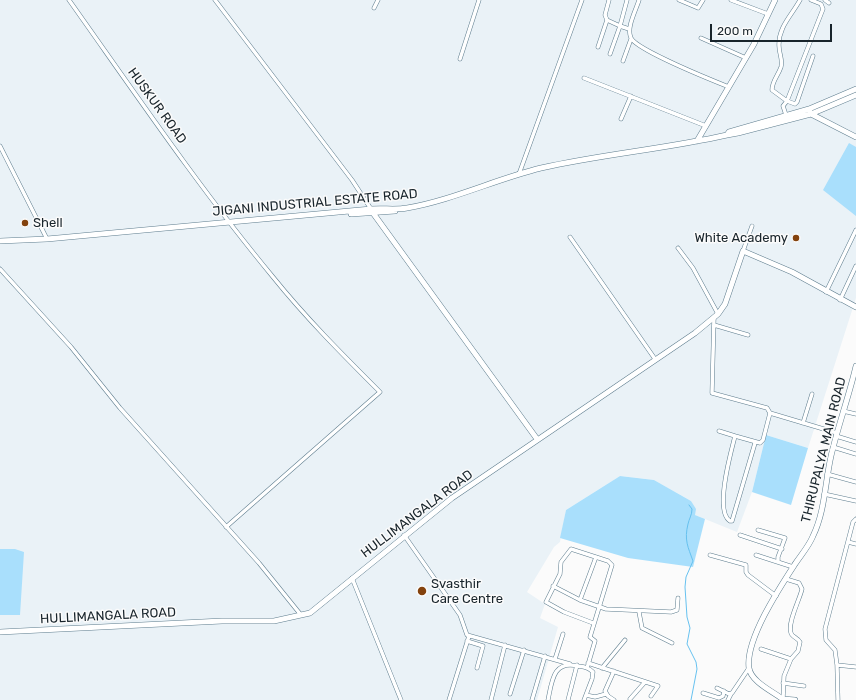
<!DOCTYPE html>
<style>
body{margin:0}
#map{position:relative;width:856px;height:700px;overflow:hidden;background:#fbfbfb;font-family:Rubik,sans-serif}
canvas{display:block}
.scale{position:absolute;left:710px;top:24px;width:122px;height:18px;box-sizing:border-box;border:2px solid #18242b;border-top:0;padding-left:5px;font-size:12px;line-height:14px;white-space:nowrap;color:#18242b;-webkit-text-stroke:3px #fbfbfb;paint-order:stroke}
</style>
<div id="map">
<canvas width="856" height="700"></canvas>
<div class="scale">200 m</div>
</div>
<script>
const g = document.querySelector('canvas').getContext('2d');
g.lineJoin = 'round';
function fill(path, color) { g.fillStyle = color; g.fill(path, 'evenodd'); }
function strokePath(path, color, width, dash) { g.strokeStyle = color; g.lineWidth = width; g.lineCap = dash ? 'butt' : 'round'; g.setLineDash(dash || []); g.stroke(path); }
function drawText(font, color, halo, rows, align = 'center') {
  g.font = font + ' Rubik,sans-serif'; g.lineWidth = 3; g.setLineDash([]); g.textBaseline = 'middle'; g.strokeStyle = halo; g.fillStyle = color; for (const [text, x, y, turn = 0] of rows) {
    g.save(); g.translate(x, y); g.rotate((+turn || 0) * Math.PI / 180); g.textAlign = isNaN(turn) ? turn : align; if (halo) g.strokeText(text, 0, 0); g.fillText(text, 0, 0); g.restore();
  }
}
const built = new Path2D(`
 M0,0h856v298l-48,150 -42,-13 -14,57 -15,40 -42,-17 -4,-14 -37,-21 -34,-4 -54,34 -6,32 -6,5 -27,45 18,12 -5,14 18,9 -21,73h-537z`);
const green = new Path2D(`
 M849,143l7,4v69l-33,-26z
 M766,435l42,13 -17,57 -39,-13z
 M620,476l34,4 37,21 5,8 -1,6 10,4 -12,48 -65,-9 -68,-20 6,-28z
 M0,549h15l9,3 -4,63h-20z`);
const stream = new Path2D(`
 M689,505l3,4c0,6 -3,10 -4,15 -4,16 0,23 5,37l-7,16 -1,10 2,30 3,11 -3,16 9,18 1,7 -6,31`);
const street = new Path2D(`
 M69,0c66,93 131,189 204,277 33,41 70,78 107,115l-154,135
 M215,0l137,180 19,29
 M609,0l-4,15 2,5 13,6 -10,28
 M627,0l-7,26 9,3
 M639,0c-3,10 -13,28 -8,38 6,12 83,43 98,49
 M679,0l19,8 5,-8
 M731,0l37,14
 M811,0l10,4 2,5 -36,92 8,3 2,-2 16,-46
 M825,0l4,3
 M374,8l4,-8
 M701,38l45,20
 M598,47l9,-27
 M460,59l19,-59
 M623,61l8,-22
 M584,78l122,48
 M786,115l-3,-9 4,-5 -15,-11c0,-9 6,-14 9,-23 2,-8 -2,-13 -2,-21 -1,-19 13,-31 21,-46
 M621,119l10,-23
 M0,146l47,93
 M519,174l63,-174
 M570,237l85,122
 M678,248l15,20 25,46
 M743,251l9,-25
 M0,269l71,78 49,61 139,155 42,52
 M826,292l30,-62
 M840,300l16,-34
 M714,317l-2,76 55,15 3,5 67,20
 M714,325l34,10
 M843,411l13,3
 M803,423l9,-29
 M719,431l16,5
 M836,436l20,6
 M755,443l-23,78h-2c-16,-10 1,-69 5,-85l25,7 3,-3 7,-27
 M833,447l23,7
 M827,474l29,8
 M824,494l32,7
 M758,530l27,8 -7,19v5
 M404,535l56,80 7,20 103,29
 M740,535l42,14
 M848,542l8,2
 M710,555l36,10v7l2,3 28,21
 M756,555l37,12
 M352,578l49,122
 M786,579l13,4 3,6c-2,10 -15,34 -11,44 1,4 7,5 9,9l-2,9 -7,8
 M553,586l27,14 26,9 65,3 6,-2 1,-12
 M580,600l16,-43
 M639,612l3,16 30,15
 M467,641l16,5 -6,22
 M761,649l30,10 -7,17 -1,23
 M555,659l8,-25
 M588,663l70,23 -7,10
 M837,665l19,2
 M587,668l8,-27 -5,-4 22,-72 -4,-4 -37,-12 -10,13 -1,12 -14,28 18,10 29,11
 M602,668l23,-28
 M614,671l-9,20 3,5 6,4
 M783,683l21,3
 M717,688l12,6 3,-1 17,-25
 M703,693l16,5 4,-2 1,-5
 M510,694l14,-44
 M586,695l9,2 11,-3
 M630,699l15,-17
 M449,700l20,-64
 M491,700l14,-55
 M532,700l13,-44
 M548,700c4,-19 5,-40 30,-34 6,1 10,1 15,6l-1,7 -8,21
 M568,700l9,-35
 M728,700l3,-6
 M838,700l-1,-35 -2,-15 -9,-10 -1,-11 28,-107 3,-3`);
const secondary = new Path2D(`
 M810,112l1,2 45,23
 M727,135l11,-2 73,-19 45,-19
 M697,141l57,-97 21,-44
 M373,213l164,226
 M351,214l44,-3
 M0,241l47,-2 324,-30c12,-1 25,1 36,-1 46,-8 89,-29 134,-40 62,-14 124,-19 186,-33l2,-3 80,-23 47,-20
 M0,632l222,-11h52l36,-8 142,-115 243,-165 23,-19 7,-10 18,-53 49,21 64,35
 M783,699l12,1
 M784,700c-10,-8 -33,-18 -35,-32 -4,-28 31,-81 46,-104 6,-9 14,-18 18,-28 12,-25 12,-53 18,-80 7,-30 18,-60 25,-90`);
const markers = [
 [25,223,4,"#83420d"],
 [796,238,4,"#83420d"],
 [422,591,5,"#83420d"]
];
const streetNames = [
 ["HUSKUR ROAD",157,106,54],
 ["JIGANI INDUSTRIAL ESTATE ROAD",315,203,-5],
 ["THIRUPALYA MAIN ROAD",824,450,-76],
 ["HULLIMANGALA ROAD",417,514,-37],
 ["HULLIMANGALA ROAD",108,616,-3]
];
const poiNames = [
 ["Shell",33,223],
 ["White Academy",788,238,"right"],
 ["Svasthir",431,584],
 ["Care Centre",431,599]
];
fill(built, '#eaf2f7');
fill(green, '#a9dffc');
strokePath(stream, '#66c1ef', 1);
strokePath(street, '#5e7d8e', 4.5);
strokePath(secondary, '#5e7d8e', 6);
strokePath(street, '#fff', 3.5);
strokePath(secondary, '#fff', 5);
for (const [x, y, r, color] of markers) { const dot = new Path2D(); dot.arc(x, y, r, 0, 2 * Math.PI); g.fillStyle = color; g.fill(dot); strokePath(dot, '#fbfbfb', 1.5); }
drawText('13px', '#18242b', '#fbfbfb', streetNames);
drawText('13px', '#18242b', '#fbfbfb', poiNames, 'left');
</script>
